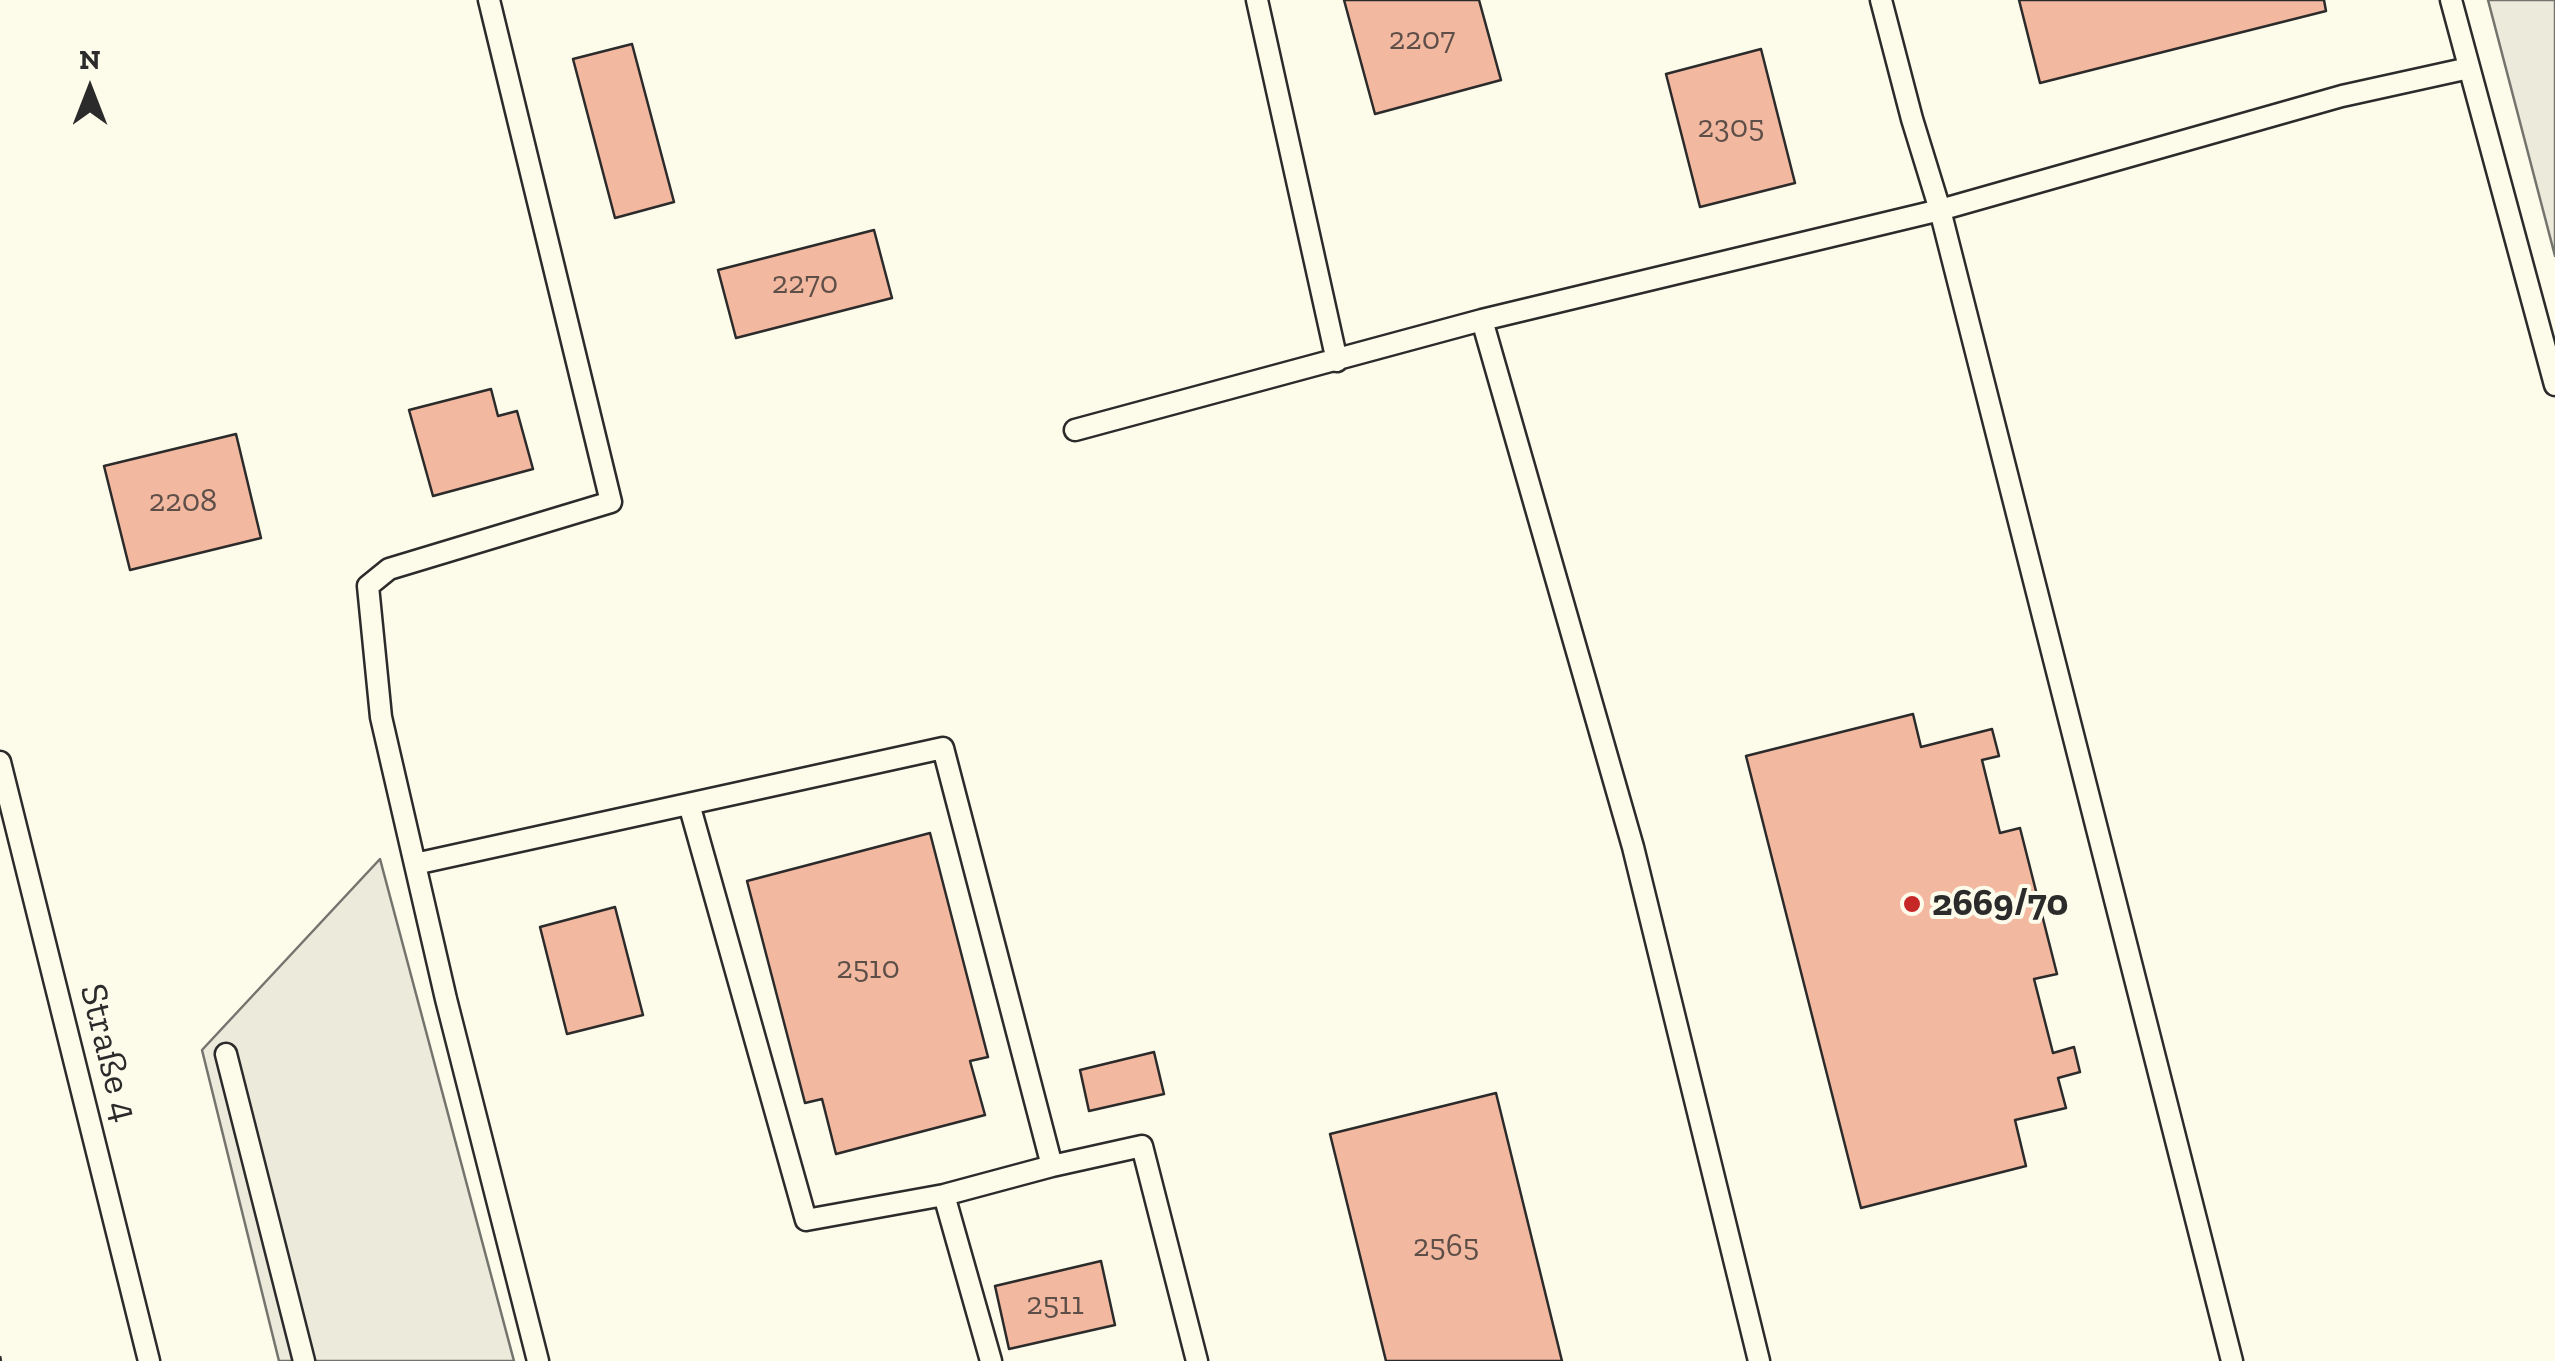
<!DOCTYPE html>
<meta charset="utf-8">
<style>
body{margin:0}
#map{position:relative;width:2555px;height:1361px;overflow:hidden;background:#fdfbea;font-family:"Zilla Slab",serif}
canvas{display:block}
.north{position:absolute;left:40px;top:40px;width:100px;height:100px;-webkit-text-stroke:8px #fdfbea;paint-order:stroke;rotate:0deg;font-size:28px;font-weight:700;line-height:40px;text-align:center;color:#2b2b2b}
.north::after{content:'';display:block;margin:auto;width:35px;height:45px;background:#2b2b2b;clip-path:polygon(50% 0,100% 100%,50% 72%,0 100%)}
</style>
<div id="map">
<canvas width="2555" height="1361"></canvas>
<div class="north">N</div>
</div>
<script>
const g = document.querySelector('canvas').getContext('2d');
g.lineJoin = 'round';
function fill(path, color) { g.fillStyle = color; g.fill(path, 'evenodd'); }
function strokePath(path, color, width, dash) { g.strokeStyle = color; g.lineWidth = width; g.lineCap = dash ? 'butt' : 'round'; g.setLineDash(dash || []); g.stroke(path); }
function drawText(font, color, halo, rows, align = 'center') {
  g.font = font + ' "Zilla Slab",serif'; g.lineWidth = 8; g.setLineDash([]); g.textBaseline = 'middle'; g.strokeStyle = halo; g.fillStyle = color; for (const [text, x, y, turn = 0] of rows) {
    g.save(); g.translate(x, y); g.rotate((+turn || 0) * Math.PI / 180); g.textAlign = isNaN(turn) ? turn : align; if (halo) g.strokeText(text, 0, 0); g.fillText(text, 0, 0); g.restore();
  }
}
const parking = new Path2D(`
 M2488,0h67v256z
 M380,859l134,502h-235l-77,-311z`);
const building = new Path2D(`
 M1344,0h135l22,80 -126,34z
 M2019,0h305l2,11 -286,72z
 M632,44l42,158 -59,16 -42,-159z
 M1761,49l34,134 -95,24 -34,-133z
 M874,230l18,68 -156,40 -18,-68z
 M491,389l7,27 19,-5 16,58 -100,27 -24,-86z
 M236,434l25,104 -131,32 -26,-104z
 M1913,714l8,33 71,-18 7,27 -17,4 18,73 20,-5 37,146 -23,5 19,74 21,-6 6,25 -22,6 8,30 -51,12 11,46 -165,42 -115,-452z
 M930,833l58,224 -18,4 15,54 -149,39 -14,-55 -17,4 -58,-222z
 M615,907l28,108 -76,19 -27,-107z
 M1154,1052l10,42 -75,17 -9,-41z
 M1496,1093l66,268h-176l-56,-227z
 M1101,1261l14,64 -106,24 -14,-63z`);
const lane = new Path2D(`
 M489,0l122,502 -222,67 -21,17 13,131 65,282 92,362
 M1257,0l80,361
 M2451,0l104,385
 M1075,430l407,-110
 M0,762l149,599
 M415,864l528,-116 109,418 -108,29 -138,25 -117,-416
 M226,1054l78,307
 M1052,1166l90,-20 55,215
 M944,1195l47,166
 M1759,1361l-126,-514 -151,-527 458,-110 -28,-91 -31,-119
 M2232,1361l-292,-1151 402,-114 127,-28`);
const fence = new Path2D(`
 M0,1356l1,5`);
const markers = [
 [1912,904,10,"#c62828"]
];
const numberNames = [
 ["2207",1422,40],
 ["2305",1731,128],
 ["2270",805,284],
 ["2208",183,502],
 ["2510",868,969],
 ["2565",1446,1247],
 ["2511",1055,1305]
];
const poiNames = [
 ["2669/70",1932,904]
];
const streetNames = [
 ["Straße 4",108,1053,76]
];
fill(parking, '#eceadb');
strokePath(parking, '#74746e', 2.5);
fill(building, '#f2b8a0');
strokePath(building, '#2b2b2b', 2.5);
strokePath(lane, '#2b2b2b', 25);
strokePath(lane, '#fdfbea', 20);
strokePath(fence, '#2b2b2b', 2.5, [12, 5]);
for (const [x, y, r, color] of markers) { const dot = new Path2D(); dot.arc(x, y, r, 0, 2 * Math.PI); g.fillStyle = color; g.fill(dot); strokePath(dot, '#fdfbea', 4); }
drawText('32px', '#5d4e48', null, numberNames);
drawText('bold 38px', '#2b2b2b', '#fdfbea', poiNames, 'left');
drawText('38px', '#2b2b2b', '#fdfbea', streetNames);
</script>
